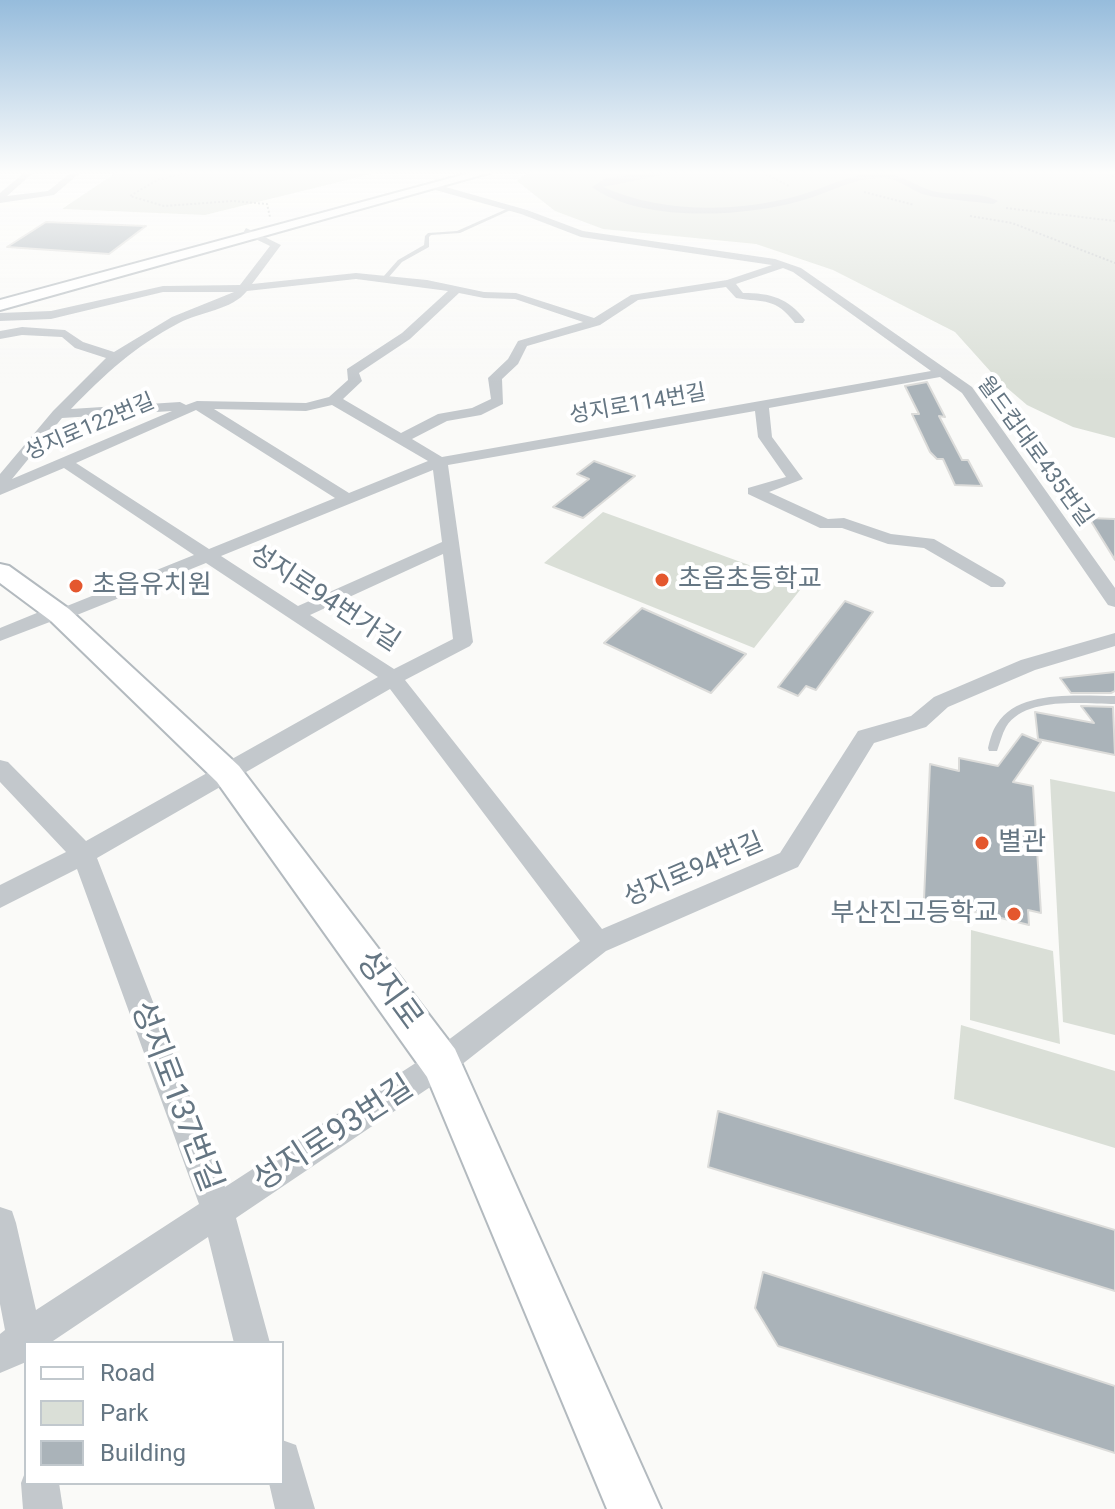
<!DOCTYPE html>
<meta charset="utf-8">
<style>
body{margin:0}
#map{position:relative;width:1115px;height:1509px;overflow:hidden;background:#fafaf8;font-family:Roboto,sans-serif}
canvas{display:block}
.legend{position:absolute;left:24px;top:1341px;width:260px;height:144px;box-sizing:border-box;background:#fff;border:2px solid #c1c8cd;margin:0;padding:10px 14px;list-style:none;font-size:24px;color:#657683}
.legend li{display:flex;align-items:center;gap:16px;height:40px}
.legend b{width:40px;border:2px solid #c1c8cd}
</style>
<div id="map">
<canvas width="1115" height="1509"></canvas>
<ul class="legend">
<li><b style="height:10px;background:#fff"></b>Road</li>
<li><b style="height:22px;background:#dadfd7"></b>Park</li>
<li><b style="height:22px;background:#aab3b9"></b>Building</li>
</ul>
</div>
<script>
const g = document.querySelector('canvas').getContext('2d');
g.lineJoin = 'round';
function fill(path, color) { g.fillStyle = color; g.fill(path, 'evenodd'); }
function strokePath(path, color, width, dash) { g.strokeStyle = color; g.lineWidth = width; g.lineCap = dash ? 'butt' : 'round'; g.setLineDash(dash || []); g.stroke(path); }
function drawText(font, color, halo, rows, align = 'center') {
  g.font = font + ' Roboto,"Noto Sans KR",sans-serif'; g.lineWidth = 8; g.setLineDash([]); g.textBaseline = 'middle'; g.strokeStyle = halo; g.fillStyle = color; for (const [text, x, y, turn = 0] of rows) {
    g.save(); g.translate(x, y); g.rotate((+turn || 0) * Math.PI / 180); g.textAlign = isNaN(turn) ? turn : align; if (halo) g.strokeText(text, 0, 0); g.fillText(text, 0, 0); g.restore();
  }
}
const green = new Path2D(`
 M117,172h262l-174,43 -143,-6z
 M529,172h586v266l-42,-11 -46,-22 -28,-24 -44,-49 -122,-62 -77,-26 -153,-15 -48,-18 -38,-30z
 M603,512l201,73 -50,63 -210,-85z
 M1050,779l65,13v243l-52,-13z
 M971,930l82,21 7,93 -90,-24z
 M961,1025l154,46v77l-161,-49z`);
const building = new Path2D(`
 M46,222l100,4 -37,28 -102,-7z
 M927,382l18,35 -6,-1 23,44h6l14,26 -27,-1 -12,-26h-6l-7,-7 -18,-38h7l-14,-28z
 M594,461l41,15 -52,42 -30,-11 36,-28 -12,-5z
 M1089,518l26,1v41z
 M845,601l28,11 -57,78 -10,-4 -8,10 -20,-9z
 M642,608l104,46 -35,39 -107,-50z
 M1115,672v19l-4,2h-40l-11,-15z
 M1081,706l32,1 2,48 -77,-16 -3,-27 59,11z
 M1022,734l19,8 -28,40 20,4 8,127 -13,-3 1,15 -105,-26 6,-135 29,7v-13l39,8z
 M718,1111l397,119v61l-407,-124z
 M763,1272l352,114v67l-337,-107 -23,-38z`);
const path = new Path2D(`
 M191,172l-34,8 -27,16 34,10 69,-5 34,3 3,13
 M762,172l27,14
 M1105,172l10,6
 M864,192l50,13
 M1006,208l109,13
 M970,216l42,7 103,40`);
const service = new Path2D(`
 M511,207l4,1 -55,25 -29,2 -2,2v10l-27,15 -14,16 -5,-1 15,-17 26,-15 1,-9 3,-3 29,-2z
 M1115,696v8c-31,0 -90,-8 -109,23 -4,7 -6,16 -9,24h-8l-1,-3c2,-8 4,-17 9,-24 21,-35 83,-28 118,-28z`);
const minor = new Path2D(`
 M25,172h9l-27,24 41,-5 24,-19h9l-27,23 -54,8v-10z
 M655,172h23l-75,15c58,26 132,26 194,9 27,-7 53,-23 82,-23 22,-1 38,15 58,19 19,3 45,0 61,9l-5,3c-22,-3 -45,-4 -67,-9 -15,-4 -28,-18 -45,-17 -29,0 -54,16 -81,23 -56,16 -159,22 -208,-14l14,-9z
 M435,184l92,26 56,21 192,28 26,9 171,119 143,201v19l-7,-2 -146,-212 -22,-16 -171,31 3,29 31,42 -34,13 59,27 16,-1 47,16 43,5 69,40 3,4 -3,4h-12l-67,-39 -36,-4 -46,-16h-22l-72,-34v-6l38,-11 -28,-40 -3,-26 -307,54 25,177 -3,4 -65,34 197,249 178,-76 78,-122 53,-15 23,-19 87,-37 94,-27v13l-80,24 -87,37 -22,20 -52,16 -76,124 -192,84 -155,122 -215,145 34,125h-36l-26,-106 -158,106h-24v19l-26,11v-39l5,-4 -5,-26v-97l12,4 4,12 20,87 163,-106 -122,-335 -77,39v-23l66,-33 -66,-70v-22l8,2 78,79 292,-164 -172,-114 -139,56 -12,1 -55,21v-13l49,-20h13l132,-53 -130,-87 -64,27v-21l53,-63 53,-53 -31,-10 -13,-11 -40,-2 -22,4v-8l22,-4 43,3 18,12 31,10 58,-35 62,-25h-71l-112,27 -51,2v-8l51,-2 112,-25 77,-1 30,-39 -27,-13 3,-5 35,17 -29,39 104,-11 71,7 57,12 32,1 78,25 37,-23 96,-15 45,-15 -191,-28 -60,-23 -89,-25zM783,268l10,4 138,99 -489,86 -30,-18 35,-18 34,-6 22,-11 -1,-25 16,-15 9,-18 73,-21 38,-25 88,-13 10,11c29,5 39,-1 59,25h8l2,-3c-17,-22 -34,-27 -62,-27l-7,-9zM356,279l92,12 -46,42 -55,36 1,11 -19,17 -23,6 -109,-2 -11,4 -6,-3 -109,7c35,-36 63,-62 108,-86 21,-11 53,-13 68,-32zM459,293l25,5 31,1 68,23 -65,19 -10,18 -20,19 3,21 -19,9 -34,6 -37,19 -58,-34 19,-18 -3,-8 51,-34zM332,405l96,56 -79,32 -135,-84 92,2zM196,410l139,88 -126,51 -133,-86zM172,411l-160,68 50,-61zM433,470l9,72 -144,64 -77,-50zM443,554l10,85 -59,30 -84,-54zM390,689l190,252 -149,112 -206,134 -128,-329z
 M282,1440l14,5 19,64h-40l-6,-26h13z
 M26,1470v13h33l4,26h-40l-2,-26z`);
const secondary = new Path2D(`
 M473,172h19l-492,138v-10z
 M0,564l9,2 60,43 170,157 216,283 206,460h-54l-180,-432 -210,-295 -166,-161 -51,-38z`);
const markers = [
 [662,580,8,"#e4572e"],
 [76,586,8,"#e4572e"],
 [982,843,8,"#e4572e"],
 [1014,914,8,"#e4572e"]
];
const farStreetnames = [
 ["성지로114번길",638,405,-10],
 ["성지로122번길",90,428,-23],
 ["월드컵대로435번길",1034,452,54]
];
const poiNames = [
 ["초읍초등학교",678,580],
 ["초읍유치원",92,586],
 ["별관",998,843],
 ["부산진고등학교",998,914,"right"]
];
const streetNames = [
 ["성지로94번가길",324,599,33],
 ["성지로94번길",694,871,-23]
];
const nearStreetnames = [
 ["성지로",388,991,54],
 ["성지로137번길",175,1097,69],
 ["성지로93번길",334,1135,-33]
];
fill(green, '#dadfd7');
fill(building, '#aab3b9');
strokePath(building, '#dcdcda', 2);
strokePath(secondary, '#b3babf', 4);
strokePath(path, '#bbbfc2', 2, [2, 2]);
fill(service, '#c3c8cc');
fill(minor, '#c3c8cc');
fill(secondary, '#fff');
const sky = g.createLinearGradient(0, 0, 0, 383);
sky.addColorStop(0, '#96bcdc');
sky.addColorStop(0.45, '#fdfdfc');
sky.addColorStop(1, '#fdfdfc00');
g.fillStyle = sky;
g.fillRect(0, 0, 1115, 383);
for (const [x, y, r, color] of markers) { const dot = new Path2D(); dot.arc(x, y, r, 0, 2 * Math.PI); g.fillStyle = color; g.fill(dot); strokePath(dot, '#fff', 3); }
drawText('22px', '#657683', '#fff', farStreetnames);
drawText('26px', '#657683', '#fff', poiNames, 'left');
drawText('26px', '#657683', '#fff', streetNames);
drawText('32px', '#657683', '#fff', nearStreetnames);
</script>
